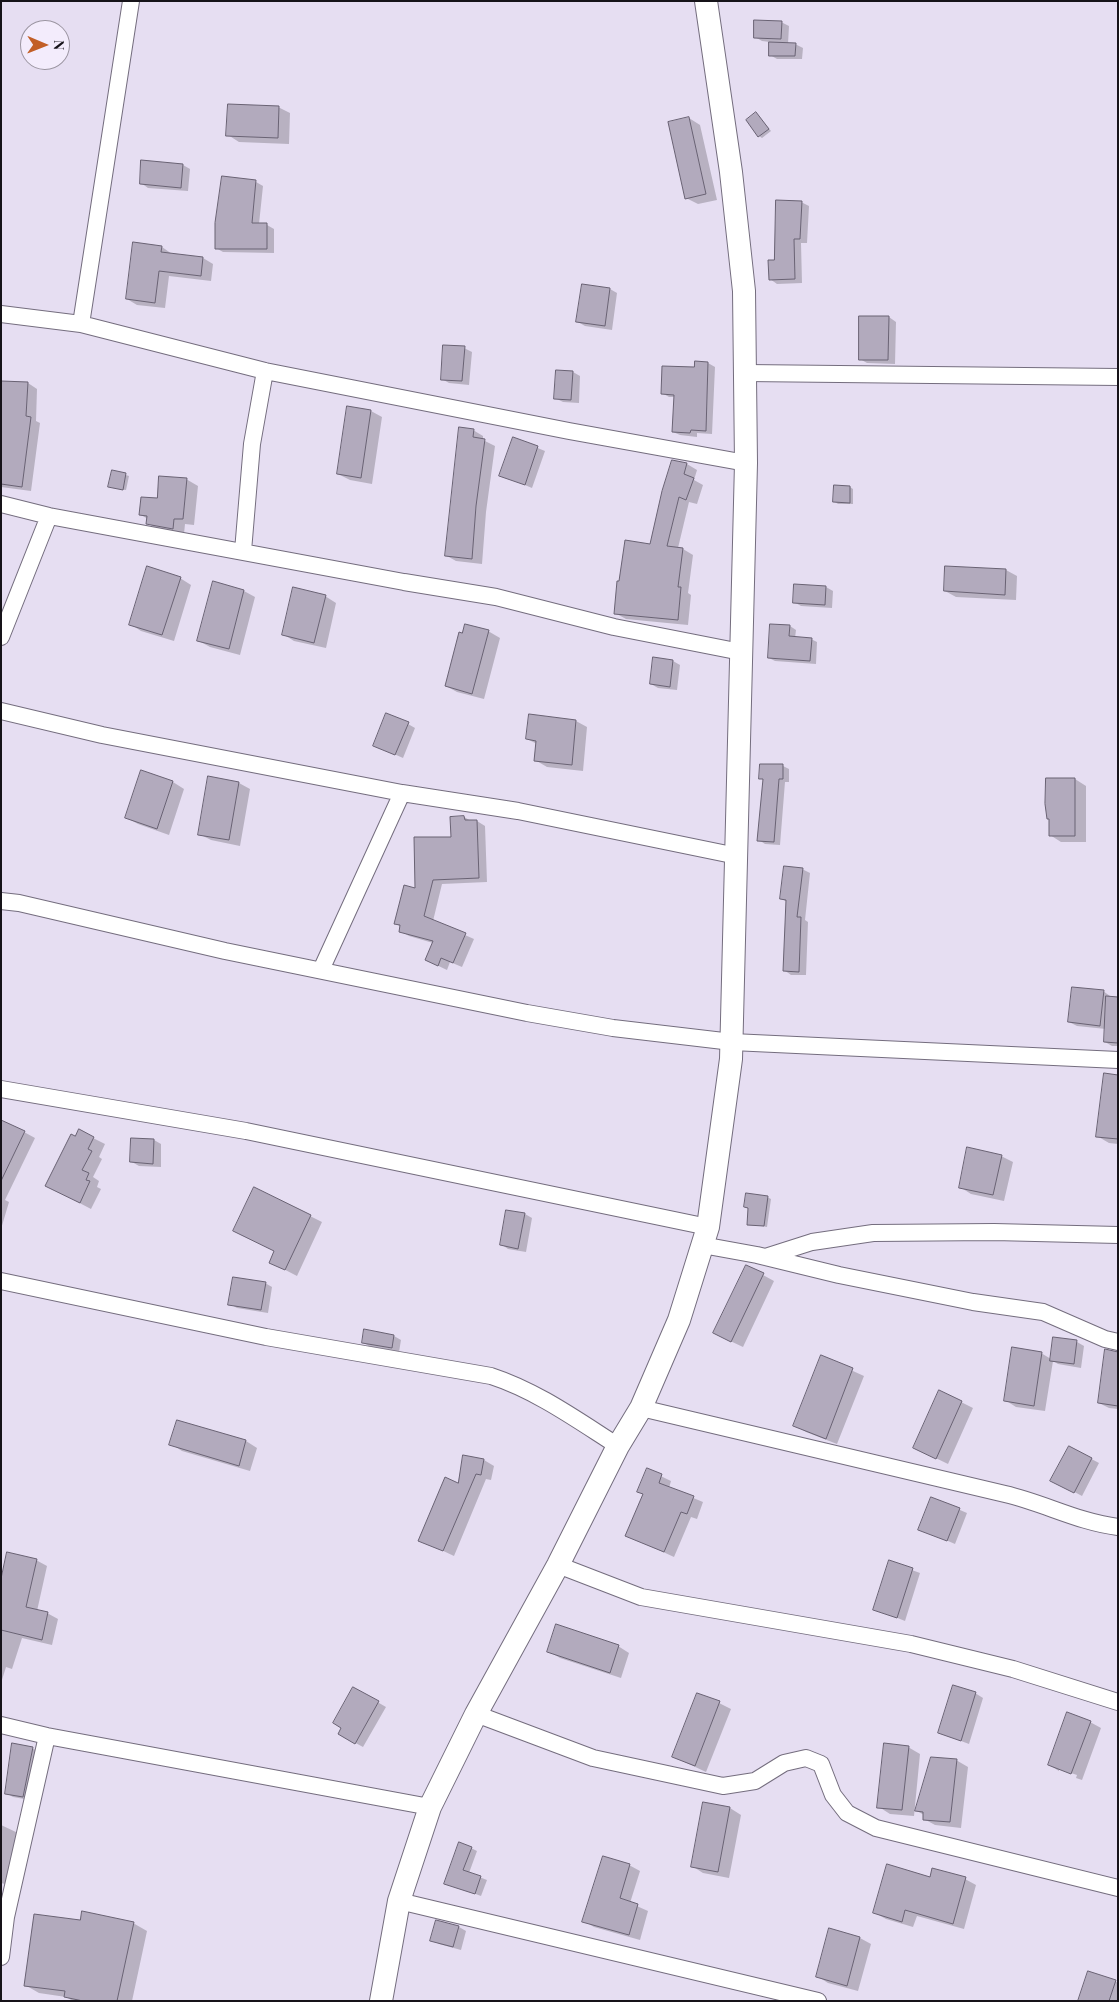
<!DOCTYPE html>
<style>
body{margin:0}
#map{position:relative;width:1119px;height:2002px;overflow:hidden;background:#e6def2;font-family:"Playfair Display",serif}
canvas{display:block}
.frame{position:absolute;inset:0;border:2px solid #161319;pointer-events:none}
.north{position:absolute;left:20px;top:20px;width:50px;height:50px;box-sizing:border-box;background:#f3ecfc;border:1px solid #9b95a1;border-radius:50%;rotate:91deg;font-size:14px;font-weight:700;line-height:20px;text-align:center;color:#161319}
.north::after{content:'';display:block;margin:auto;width:18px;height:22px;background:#c25f27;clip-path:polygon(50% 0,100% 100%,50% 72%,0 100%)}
</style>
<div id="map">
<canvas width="1119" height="2002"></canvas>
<div class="frame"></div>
<div class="north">N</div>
</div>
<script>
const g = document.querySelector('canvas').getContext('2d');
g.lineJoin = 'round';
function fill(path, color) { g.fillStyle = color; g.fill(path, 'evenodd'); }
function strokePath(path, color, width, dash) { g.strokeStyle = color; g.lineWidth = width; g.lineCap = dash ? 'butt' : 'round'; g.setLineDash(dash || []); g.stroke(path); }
const shadow = new Path2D(`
 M781,22l8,4 -1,18h7l8,4 -1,11h-25l-7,-4v-13l-8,-1 -7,-4z
 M278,107l12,6 -1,31 -50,-2 -11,-7z
 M756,113l15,18 -9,7 -3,-2z
 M689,118l11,7 17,75 -19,4 -12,-6z
 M183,165l7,4 -2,22 -40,-3 -7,-5z
 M256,182l7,4 -4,38 8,1 7,4v24l-51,-1 -7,-4z
 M801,202l8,4 -2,37h-6l1,40 -25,1 -7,-5 6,-18z
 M162,247l10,7 31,4 10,6 -2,17 -42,-5 -4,32 -28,-3 -10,-6z
 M610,289l7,4 -5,37 -27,-4 -7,-4z
 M889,317l7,5 -1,42 -28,-1 -7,-4z
 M464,348l8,4 -3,33 -20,-2 -7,-4z
 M708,363l7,4 -3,67 -15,-1v4l-17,-2 -7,-3 2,-35h-6l-7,-4 33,-24z
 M573,372l7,4 -1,27 -16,-1 -8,-4z
 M1,382l27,1 9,6 -1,32 4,2 -9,68 -30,-4z
 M371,411l11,6 -10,67 -22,-4 -12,-6z
 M473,430l10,6v4l12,6 -9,66 -4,52 -26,-3 -9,-5z
 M513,438l32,13 -13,37 -31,-13z
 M673,461l14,3 10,6 -3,10 9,5 -6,19 -8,-2 -11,46 5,1 10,6 -5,38 3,2 -3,30 -62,-6 -11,-6 36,-68z
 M113,471l16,5 -3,14 -13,-2z
 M186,479l12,7 -4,39 -9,-1 -1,10 -25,-4 -12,-7 1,-4 -7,-4z
 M850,487l3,2v15h-15l-3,-2z
 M1006,570l11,6 -1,24 -60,-3 -11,-6z
 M180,578l11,7 -17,56 -33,-10 -11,-7z
 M214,583l30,8 11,6 -15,58 -30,-8 -11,-6z
 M826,587l7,4 -1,17 -31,-2 -7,-4z
 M325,596l11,7 -10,45 -32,-7 -11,-7z
 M790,626l6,4 -1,8 16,1 6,3 -1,22 -41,-3 -6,-3z
 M488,631l12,7 -16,61 -27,-7 -11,-6z
 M673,661l7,4 -3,25 -19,-2 -7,-4z
 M576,721l11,6 -4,44 -36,-4 -12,-7 2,-16 -10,-5z
 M408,724l7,4 -12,30 -29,-13z
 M783,766l6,3v13h-4l-5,63 -15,-1 -6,-4 5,-60 -3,-2z
 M142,772l31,10 11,7 -15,46 -31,-11 -11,-6z
 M1075,779l11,7v56h-25l-11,-7v-16l-2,-1z
 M239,783l11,6 -10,57 -29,-6 -12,-6z
 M464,817l7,4h6l8,5 2,56 -45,2 -9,37 41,18 -12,28 -12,-5 -3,8 -21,-10 7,-17 -24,-7 -9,-5 1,-4 -5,-3z
 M802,869l8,4 -5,47 3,2 -2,53h-15l-7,-5 3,-68 -5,-3z
 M1103,991l7,5 -2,26h10v24h-6l-7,-4 1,-13 -29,-3 -8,-4z
 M1118,1076v68l-9,-1 -12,-7z
 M79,1131l26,13 -6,13 3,2 -9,18 6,4 -2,6 4,2 -10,20 -44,-23z
 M24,1132l11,6 -30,62 4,2 -8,27v-91z
 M132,1139l22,1 7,4v23l-22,-1 -7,-4z
 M1001,1156l12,6 -9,39 -33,-7 -11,-7z
 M767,1197l4,2 -4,28 -19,-3 1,-15 -4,-2z
 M525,1214l7,4 -6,34 -18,-3 -7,-5z
 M310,1216l12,6 -25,54 -27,-14 6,-10 -42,-21z
 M763,1275l11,6 -31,66 -17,-8z
 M265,1283l7,4 -4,26 -31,-5 -7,-4z
 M365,1330l29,6 7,4 -2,12 -29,-5 -7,-5z
 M1077,1342l7,4 -3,22 -23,-4 -5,-3 -8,50 -29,-4 -11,-7 36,-47 10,6z
 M1118,1352v57l-9,-1 -10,-5z
 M822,1357l42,19 -27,68 -31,-12 -11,-6z
 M961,1402l12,6 -25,56 -33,-16z
 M177,1421l69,20 11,7 -7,23 -68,-20 -11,-7z
 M1069,1447l30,16 -17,33 -30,-16z
 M484,1460l10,6 -3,14 -5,-1 -32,77 -34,-16 39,-56z
 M648,1470l23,11 -2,7 34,14 -6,17 -6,-2 -17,40 -48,-22 18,-40 -5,-3z
 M932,1498l35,15 -12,31 -35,-15z
 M36,1560l11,6 -10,45 10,2 11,6 -6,26 -30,-7 -10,31 -6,-2 -5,16v-99z
 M890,1562l30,11 -15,48 -30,-12z
 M618,1646l11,7 -8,25 -61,-20 -12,-7z
 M353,1688l33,19 -23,40 -24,-13 4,-7z
 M975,1693l8,5 -14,46 -29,-11z
 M719,1703l12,6 -25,63 -32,-15z
 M1090,1722l11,6 -19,52 -6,-2 1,-3 -18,-6v2l-10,-6z
 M908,1747l12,7 -6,62 -24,-2 -11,-7z
 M32,1748l7,4 -9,48 -17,-3 -7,-4z
 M956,1760l12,7 -7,61 -26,-3 -11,-6v-4l-7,-4z
 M704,1803l26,5 11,7 -12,63 -26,-5 -11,-7z
 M1,1825l17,8 -5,53 -12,-3z
 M471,1848l6,3 -8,22 18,7 -6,16 -35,-13z
 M629,1865l11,6 -10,32 18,8 -8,29 -46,-13 -10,-6z
 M931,1878l34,1 11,6 -12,44 -47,-13 -4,11 -27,-8 -11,-6z
 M81,1921l52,2 14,8 -15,70h-59l-7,-4 -27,-4 -14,-8z
 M437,1922l22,5 7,4 -5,19 -22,-6 -7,-4z
 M830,1929l30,9 11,6 -13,47 -30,-8 -11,-7z
 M1115,1981l3,2v18h-38z`);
const building = new Path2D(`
 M754,20l28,1 -1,18 -27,-1z
 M769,42l27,1 -1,13h-26z
 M228,104l51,2 -1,32 -52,-2z
 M756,112l13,17 -11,8 -12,-17z
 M689,117l17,77 -21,5 -17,-77z
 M141,160l42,4 -2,24 -41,-4z
 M222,176l34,4 -4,43h15v26h-52v-26z
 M776,200l26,1 -2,38h-6l1,40 -26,1 -1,-20h6z
 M133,242l29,4 -1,6 42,5 -2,19 -42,-5 -4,32 -29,-4z
 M582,284l28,4 -5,38 -29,-4z
 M859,316h30l-1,44h-29z
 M443,345l22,1 -3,35 -21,-1z
 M695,361l13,1 -2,69 -15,-1 -1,3 -18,-1 2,-37 -13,-1 1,-28 32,1z
 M556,370l17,1 -2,29 -17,-1z
 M1,381l27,1 -2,34 5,1 -9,70 -21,-3z
 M347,406l24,4 -10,68 -24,-4z
 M459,427l15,2 -1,8 12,2 -9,67 -4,53 -27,-3z
 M513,437l25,9 -13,39 -26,-9z
 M672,460l15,3 -3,11 10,4 -8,22 -7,-3 -12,49 16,2 -5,39h3l-3,33 -64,-6 3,-33h2l6,-41 25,4 12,-53z
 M112,470l14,3 -3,17 -15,-3z
 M159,476l28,2 -4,41h-9l-1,10 -27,-5 1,-8 -8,-1 2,-18 16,1z
 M834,485l16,1v17l-17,-1z
 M147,566l34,11 -19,58 -33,-10z
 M945,566l61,3 -1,26 -61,-4z
 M213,581l31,9 -15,59 -32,-8z
 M794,584l32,2 -1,19 -32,-2z
 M293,587l33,8 -12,48 -32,-8z
 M465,624l24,6 -17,64 -27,-8 14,-54 3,1z
 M770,624l20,1 -1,11 23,2 -2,23 -42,-3z
 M653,657l20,3 -3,27 -20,-3z
 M386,713l23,9 -14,33 -22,-9z
 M529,714l47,6 -4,45 -38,-4 2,-20 -10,-2z
 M760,764h23v15h-4l-5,63 -17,-1 6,-62h-4z
 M141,770l32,11 -16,48 -32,-11z
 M208,776l31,6 -10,58 -31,-5z
 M1046,778h29v58h-26v-17h-2l-2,-15z
 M464,816l1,4h12l2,58 -46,2 -9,36 42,17 -13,30 -12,-5 -3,8 -13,-6 8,-19 -34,-9 1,-7 -6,-1 10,-39 11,3 -1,-51h37l-1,-20z
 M784,866l19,2 -6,49h4l-2,55 -16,-1 3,-71 -6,-1z
 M1072,987l32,3 -4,36 -32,-4z
 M1106,996l12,1v46l-14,-1z
 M1104,1073l14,2v64l-22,-2z
 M1,1120l24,11 -24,50z
 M79,1129l15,8 -6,12 4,2 -10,19 7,3 -3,7 4,1 -10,22 -35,-17 26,-52 4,2z
 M131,1138l23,1 -1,25 -23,-2z
 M967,1147l35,8 -9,40 -34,-7z
 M254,1187l57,28 -26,55 -16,-7 5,-12 -41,-20z
 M746,1193l22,3 -4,30 -17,-1 1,-17 -4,-1z
 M506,1210l19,3 -7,36 -18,-4z
 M746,1265l18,8 -33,69 -18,-9z
 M233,1277l33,5 -5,28 -33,-5z
 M364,1329l30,6 -2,13 -30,-5z
 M1053,1337l24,3 -3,24 -24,-3z
 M1012,1347l30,5 -8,54 -30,-5z
 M1105,1349l13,3v54l-20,-3z
 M821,1355l32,13 -27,71 -33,-13z
 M939,1390l23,11 -26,58 -23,-11z
 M177,1420l69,20 -7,26 -70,-21z
 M1069,1446l23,12 -18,35 -24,-12z
 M463,1455l21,4 -3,16 -5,-1 -33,77 -25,-10 27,-64 13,6z
 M647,1468l15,6 -3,9 35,13 -7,18 -6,-2 -17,40 -39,-16 18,-42 -6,-2z
 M931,1497l29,11 -13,33 -29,-11z
 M7,1552l30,7 -11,48 22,5 -6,28 -41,-10v-51z
 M889,1560l24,8 -16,50 -24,-8z
 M556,1624l63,21 -9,28 -63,-21z
 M953,1685l23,7 -15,49 -23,-8z
 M353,1687l26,14 -24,43 -17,-10 3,-6 -8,-5z
 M697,1693l23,8 -25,65 -23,-9z
 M1067,1712l24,9 -20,53 -23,-9z
 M12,1743l21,4 -10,50 -18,-3z
 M884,1743l25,3 -7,64 -25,-2z
 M931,1757l26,2 -7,63 -27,-2v-8l-8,-1z
 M703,1802l27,5 -12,65 -27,-5z
 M459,1842l13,5 -9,23 18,6 -6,18 -31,-10z
 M603,1856l27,8 -10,34 18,6 -9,31 -47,-13z
 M887,1864l43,13 2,-9 34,9 -13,47 -48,-14 -3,12 -29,-9z
 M82,1911l52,11 -17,79h-34l-19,-4 1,-6 -41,-5 10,-72 46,6z
 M436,1920l23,6 -6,21 -23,-6z
 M829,1928l31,9 -13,49 -31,-9z
 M1088,1971l28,9 -7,21h-31z`);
const street = new Path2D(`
 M1,314l80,10 184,47 304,60 177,32
 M81,324l50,-323
 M746,373l372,4
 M1,504l48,12 355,66 92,15 118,30 127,25
 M243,551l9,-107 13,-73
 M1,637l48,-121
 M1,711l101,24 300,58 116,18 219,45
 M1,901l18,2 206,48 302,62 86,15 119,14 386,18
 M321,970l81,-177
 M1,1089l245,42 462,96
 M702,1245l55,10 82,20 134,27 70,10 62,27 13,3
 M765,1257l47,-15 61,-9 121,-1 124,3
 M1,1281l265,56 225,39c46,15 86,44 127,70
 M641,1408c121,29 243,57 364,86 39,9 73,28 113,33
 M558,1565l83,32 270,47 102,25 105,33
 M476,1714l117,44 130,28 32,-5 29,-18 22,-5 15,6 12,31 14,18 29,15 242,60
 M1,1725l46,11 383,71
 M399,1901l419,100
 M1,1957l5,-40 41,-181`);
const secondary = new Path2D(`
 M381,2001l18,-100 31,-94 46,-93 82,-149 60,-119 23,-38 38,-88 29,-93 23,-168 15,-596 -2,-172 -13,-119 -25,-171`);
fill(shadow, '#0003');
fill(building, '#b2aabd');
strokePath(building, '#696273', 1);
strokePath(street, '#746d7e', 18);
strokePath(secondary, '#746d7e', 24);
strokePath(street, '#fff', 16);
strokePath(secondary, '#fff', 22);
</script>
